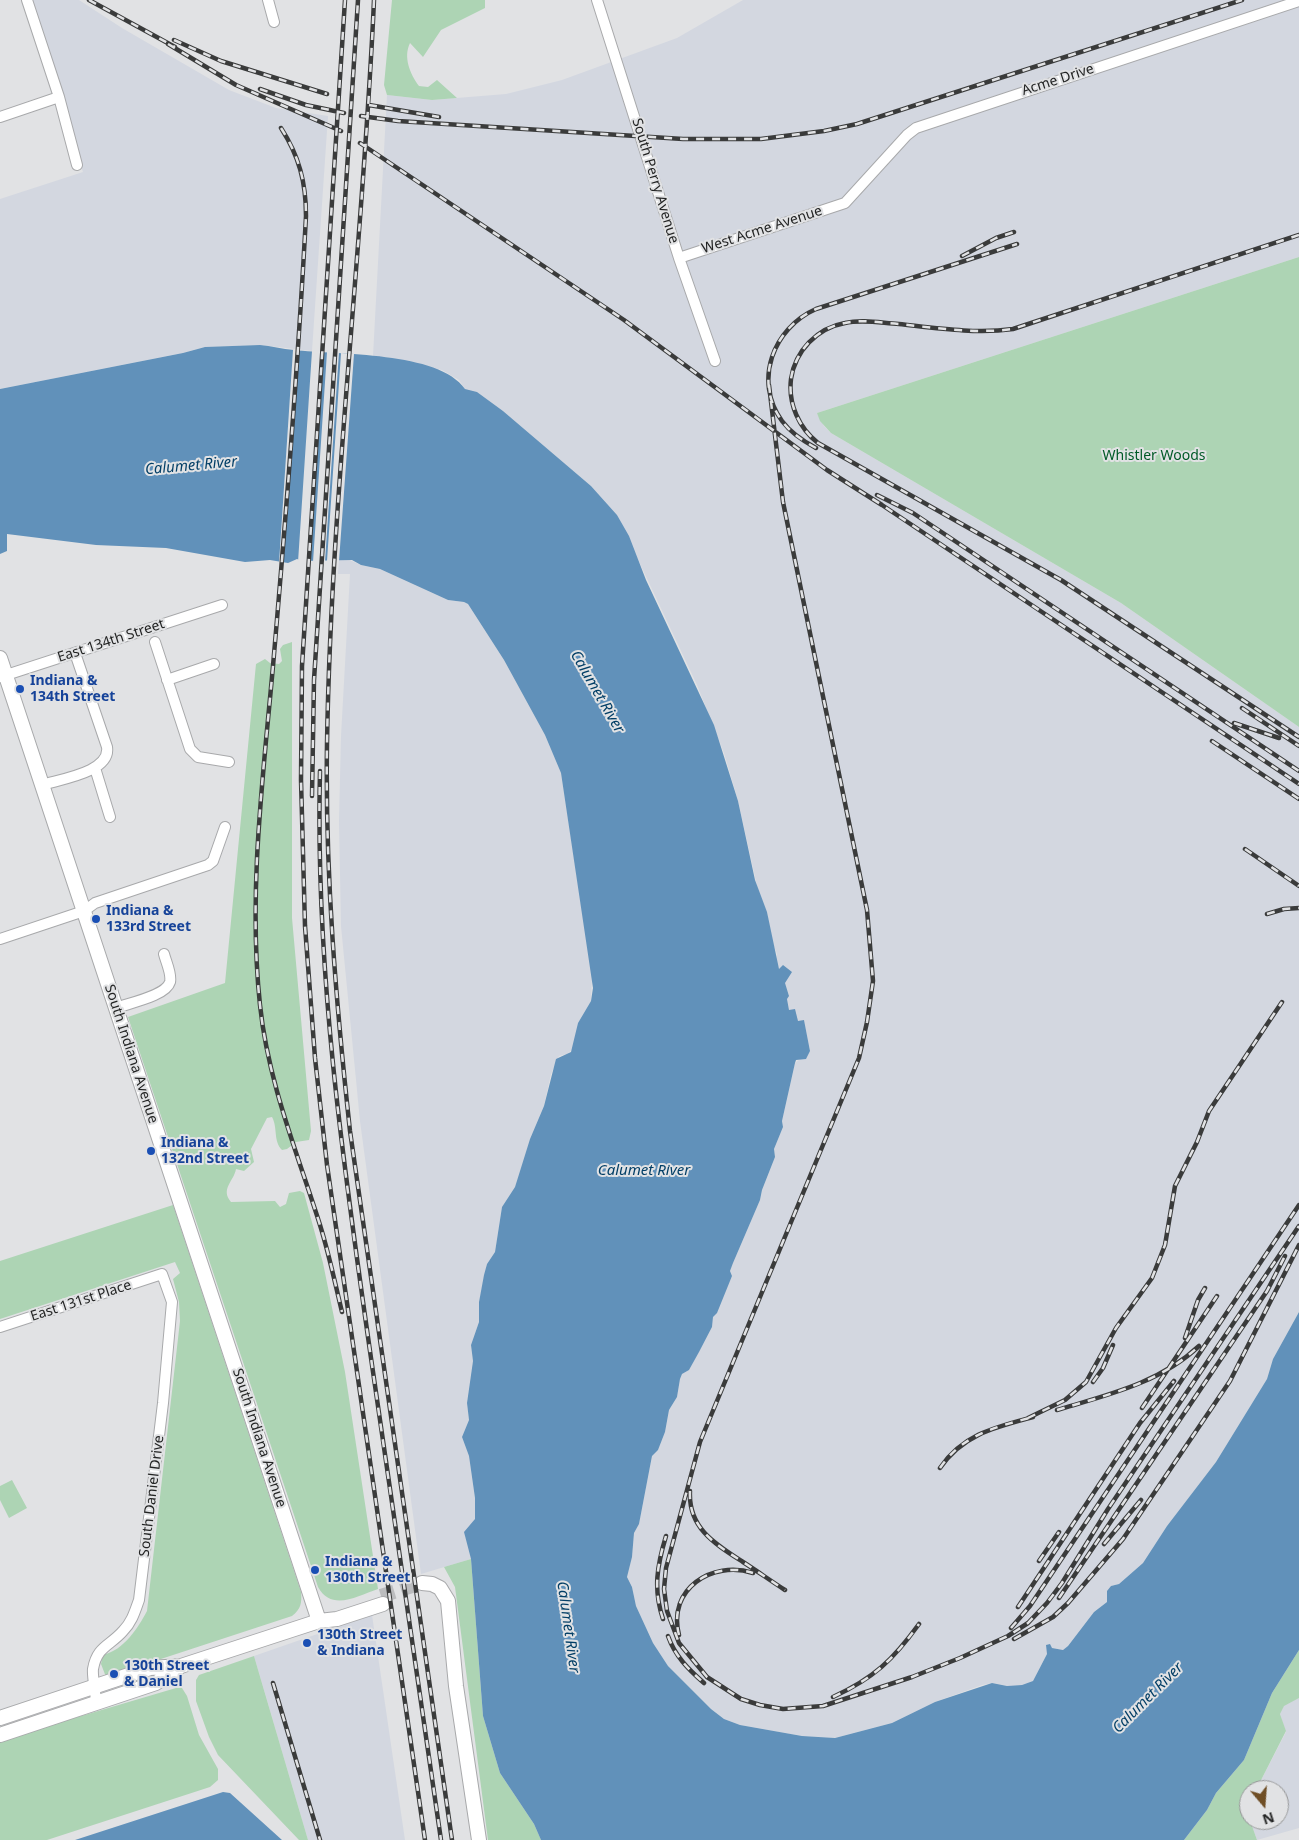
<!DOCTYPE html>
<style>
body{margin:0}
#map{position:relative;width:1299px;height:1840px;overflow:hidden;background:#e1e2e4;font-family:"Noto Sans",sans-serif}
canvas{display:block}
.north{position:absolute;left:1239px;top:1780px;width:50px;height:50px;box-sizing:border-box;background:#e1e2e4;border:1px solid #959697;border-radius:50%;rotate:162deg;font-size:14px;font-weight:700;line-height:20px;text-align:center;color:#232424}
.north::after{content:'';display:block;margin:auto;width:18px;height:22px;background:#6f4e25;clip-path:polygon(50% 0,100% 100%,50% 72%,0 100%)}
</style>
<div id="map">
<canvas width="1299" height="1840"></canvas>
<div class="north">N</div>
</div>
<script>
const g = document.querySelector('canvas').getContext('2d');
g.lineJoin = 'round';
function fill(path, color) { g.fillStyle = color; g.fill(path, 'evenodd'); }
function strokePath(path, color, width, dash) { g.strokeStyle = color; g.lineWidth = width; g.lineCap = dash ? 'butt' : 'round'; g.setLineDash(dash || []); g.stroke(path); }
function drawText(font, color, halo, rows, align = 'center') {
  g.font = font + ' "Noto Sans",sans-serif'; g.lineWidth = 4; g.setLineDash([]); g.textBaseline = 'middle'; g.strokeStyle = halo; g.fillStyle = color; for (const [text, x, y, turn = 0] of rows) {
    g.save(); g.translate(x, y); g.rotate((+turn || 0) * Math.PI / 180); g.textAlign = isNaN(turn) ? turn : align; if (halo) g.strokeText(text, 0, 0); g.fillText(text, 0, 0); g.restore();
  }
}
const built = new Path2D(`
 M27,0h52l43,28 107,62 47,18 52,8 -16,235 -52,-6 -55,2 -22,6 -183,36v-190l83,-27z
 M743,0h556v257l-482,156 7,13 7,7 290,170 178,124v585l-26,47 -6,20 -51,83 -49,64 -24,37 -24,21 -8,2 -4,16 -13,10 -26,34 -5,4 -11,-2 -5,6 -14,27 -11,4 -15,1 -15,-3 -10,2 -47,17 -43,21 -57,15 -33,-2 -62,-11 -16,-6 -13,-10 -43,-43 -15,-23 -17,-37 -4,-19 -5,-10 5,-20 2,-24 5,-9 13,-68 6,-6 7,-18 4,-22 8,-13 3,-18 2,-5 7,-4 23,-43 1,-10 19,-41 -2,-5 3,-8 27,-63 2,-10 13,-33 -1,-8 9,-22 -1,-6 13,-58 15,-12 -6,-31 -7,2 -8,-12 -2,-11 2,-4 -13,-34 1,-7 -5,-13 -5,-29 -8,-17 -21,-94 -14,-48 -27,-68 -80,-170 -26,-29 -88,-75 -26,-19 -12,-3 -6,-9 -17,-10 -69,-14 14,-261 45,5 74,-6 56,-14 115,-42z
 M345,558l16,7 19,4 68,31 16,2 4,2 36,56 41,75 16,38 31,203 -1,25 -13,22 -5,26 -6,5 -8,2 -8,18 -7,32 -14,33 -15,48 -13,20 -7,45 -8,12 -8,38v20l-8,23 2,16 -6,42 2,17 -7,17 7,19 6,42v21l-10,16 6,24 -50,15 -61,-453 -19,-195 -2,-105 2,-85 9,-162h-12l1,-15z
 M372,1615l33,225h-97l-54,-184z
 M1299,1698v130l-42,12 -7,-20h29v-30h-23l30,-58 -6,-18 4,-9z`);
const green = new Path2D(`
 M392,0h93v8l-44,22 -18,27 -13,-14c-7,14 0,31 9,43l9,1 9,-7 20,18 -25,2 -45,-5 -3,-10z
 M1299,257v470l-178,-124 -290,-170 -11,-12 -3,-8z
 M292,642v276l19,213 -2,9 -13,2 -9,7 -5,1c-9,-9 -4,-22 -10,-33l-5,1 -16,31 3,13 -10,9 -8,-2c-2,12 -16,20 -5,33l44,-1 5,6 6,-3 3,-11 11,-2 4,2 19,70 22,109 33,217c-21,7 -46,23 -60,-2l-190,-570 97,-34 31,-319 9,-5 5,4 9,1 3,-3 -2,-12 3,-4z
 M173,1205l128,387c1,11 0,17 -9,24l-186,61 -5,-13 2,-9c21,-5 35,-27 44,-44l33,-290 -1,-19 -6,-23 7,-6 -5,-11 -175,57v-58z
 M12,1480l15,28 -18,10 -9,-18v-14z
 M471,1559l12,157 17,57 34,51 7,16h-53l-33,-253 -11,-20z
 M1299,1650v48l-15,8 -4,8 6,17 -30,59h-7v14l-3,5 11,31h-73l23,-30 9,-17 28,-33 28,-67z
 M254,1656l7,24 47,160h-9l-81,-85 -9,-18 -13,-36v-21l3,-5z
 M176,1688h6l5,8 12,39 19,34v11l-8,7 -163,53h-47v-100z`);
const water = new Path2D(`
 M260,345c11,1 22,4 34,5 43,5 145,1 171,39l12,3 26,19 88,75 26,29 12,21 17,44 68,145 24,76 17,79 12,32 12,57 4,-4 9,7 -7,11 4,13 -2,3 2,11 6,-1 3,12 6,-1 6,31 -4,8 -10,1 -1,3 -13,58 1,6 -9,22 1,8 -13,33 -2,10 -27,63 -3,8 2,5 -15,37 -4,4 -1,10 -13,25 -10,18 -7,4 -2,5 -3,18 -8,13 -4,22 -7,18 -6,6 -13,68 -5,9 -2,24 -5,20 5,10 4,19 17,37 15,23 43,43 13,10 16,6 62,11 33,2 57,-15 43,-21 57,-19 15,3 15,-1 11,-4 14,-27 -1,-9 4,-1 2,4 11,2 5,-4 26,-34 13,-10v-11l4,-5 8,-2 24,-21 24,-37 49,-64 51,-83 6,-20 26,-47v338l-27,43 -28,67 -28,33 -9,17 -23,30h-643l-7,-16 -34,-51 -17,-57 -12,-157 -7,-27 11,-13v-21l-6,-42 -7,-19 7,-17 -2,-17 6,-42 -2,-16 8,-23v-20l5,-27 3,-11 8,-12 7,-45 13,-20 15,-48 14,-33 12,-47 15,-7 7,-29 13,-22 2,-13 -32,-215 -16,-38 -41,-75 -36,-56 -4,-2 -16,-2 -68,-31 -19,-4 -9,-5 -50,1 -5,-2 -9,4 -18,-3 -25,2 -79,-14 -70,-3 -89,-11v17l-7,3v-165l183,-36 22,-6z
 M223,1792l7,1 52,47h-207z`);
const pier = new Path2D(`
 M293,350h6l-17,215 -3,-2z
 M312,351h12l-15,211 -7,2 -4,-2z
 M327,352h12l-14,210h-12z
 M341,353l13,1 -15,207h-12z`);
const majorTunnel = new Path2D(`
 M381,1596l41,-13`);
const minor = new Path2D(`
 M27,0l32,97 18,68
 M268,0l6,22
 M597,0l82,258 36,103
 M0,117l59,-20
 M679,258l166,-55 62,-68 9,-7 383,-127
 M155,642l35,107 8,8 31,5
 M0,677l222,-72
 M167,680l47,-16
 M95,768l15,49
 M42,785c19,-6 69,-13 65,-38l-32,-94
 M0,939l84,-28 11,-8 113,-38 5,-4 12,-34
 M116,1008c13,-5 50,-12 54,-26 2,-8 -4,-20 -6,-28
 M0,1327l162,-53 10,28 -9,101 -24,197c-4,11 -7,22 -16,31 -13,15 -26,15 -30,38 -1,7 3,24 3,34`);
const major = new Path2D(`
 M0,658l319,963
 M422,1583l10,1 8,4 8,13 8,85 23,154
 M0,1718l150,-50 31,-2 138,-45 18,-2 46,-15
 M0,1735l156,-52 25,-17`);
const rail = new Path2D(`
 M89,0l86,47
 M345,0l-43,666 -1,114 4,146 10,132 12,107 98,675
 M374,0c-11,248 -43,496 -47,744 -2,129 9,259 23,387l102,709
 M174,40l47,21 106,33
 M168,44l68,41 105,46
 M260,89l46,16 38,8
 M369,105l70,12
 M361,116l37,5 285,18h78l63,-8 33,-7 385,-124
 M281,128c18,28 25,54 25,88 -8,150 -20,300 -33,450 -10,112 -25,227 -13,339 8,77 37,147 60,220 9,29 15,58 22,87
 M360,143l264,177 203,150 55,35 417,279
 M1299,235l-286,94c-38,5 -77,-1 -114,-5 -18,-1 -36,-5 -54,-1 -28,5 -50,28 -54,56 -3,25 8,49 27,64l243,137 238,157
 M962,256l34,-18 18,-6
 M769,385l14,117 84,408 6,71 -6,41 -8,36 -159,384 -34,126 -2,21 3,22 12,32 28,34 34,22 19,6 23,4 40,-3 89,-29 48,-19 48,-22 20,-13 19,-20 15,-20 46,-74 191,-283
 M816,448c-13,-7 -25,-15 -34,-27 -29,-40 -9,-93 34,-112l201,-65
 M877,495l36,18 386,258
 M1242,708l57,38
 M1234,723l45,15
 M1212,741l87,58
 M320,771c-5,197 23,392 51,587 23,161 47,321 70,482
 M312,796l2,-116 44,-680
 M1245,849l54,37
 M1267,914l17,-5 15,-1
 M1185,1338l13,-38 7,-12
 M1093,1382l10,-14 10,-23
 M1142,1408l75,-112
 M1057,1410c50,-15 103,-27 142,-64
 M1028,1418l37,-18 21,-18 30,-54 36,-50 13,-33 10,-59 22,-44 12,-31 73,-109
 M940,1468c23,-34 56,-41 93,-51
 M690,1491c-2,37 25,53 53,71 14,9 28,19 42,28
 M1104,1544l37,-44
 M1039,1561l20,-29
 M1059,1598l208,-307 18,-35
 M1018,1607l122,-184 34,-42
 M663,1619c-10,-30 -6,-53 3,-83
 M1011,1628l19,-22 269,-401
 M679,1635c-12,-46 33,-75 74,-62
 M668,1636c7,20 20,33 36,47
 M1014,1639l39,-22 15,-14 55,-64 107,-158 69,-136
 M273,1683l47,157
 M833,1697c41,-19 60,-37 86,-73`);
const markers = [
 [20,689,5,"#1a4fb4"],
 [96,919,5,"#1a4fb4"],
 [151,1151,5,"#1a4fb4"],
 [315,1570,5,"#1a4fb4"],
 [307,1643,5,"#1a4fb4"],
 [114,1674,5,"#1a4fb4"]
];
const streetNames = [
 ["Acme Drive",1058,80,-18],
 ["South Perry Avenue",655,181,73],
 ["West Acme Avenue",762,230,-18],
 ["East 134th Street",111,641,-18],
 ["South Indiana Avenue",131,1054,72],
 ["East 131st Place",81,1301,-18],
 ["South Indiana Avenue",259,1438,72],
 ["South Daniel Drive",152,1496,-83]
];
const parkNames = [
 ["Whistler Woods",1154,456]
];
const transitNames = [
 ["Indiana &",30,681],
 ["134th Street",30,697],
 ["Indiana &",106,911],
 ["133rd Street",106,927],
 ["Indiana &",161,1143],
 ["132nd Street",161,1159],
 ["Indiana &",325,1562],
 ["130th Street",325,1578],
 ["130th Street",317,1635],
 ["& Indiana",317,1651],
 ["130th Street",124,1666],
 ["& Daniel",124,1682]
];
const waterNames = [
 ["Calumet River",191,466,-5],
 ["Calumet River",597,692,60],
 ["Calumet River",644,1171],
 ["Calumet River",568,1627,82],
 ["Calumet River",1148,1698,-45]
];
fill(built, '#d3d7e0');
fill(green, '#add4b4');
fill(water, '#6191ba');
fill(pier, '#e1e2e4');
strokePath(majorTunnel, '#bbbcbe', 14, [14, 7]);
strokePath(minor, '#a8a9ab', 12);
strokePath(major, '#a8a9ab', 16);
strokePath(minor, '#fff', 10);
strokePath(major, '#fff', 14);
strokePath(rail, '#3a3b3b', 4.5);
strokePath(rail, '#e1e2e4', 2.5, [8]);
for (const [x, y, r, color] of markers) { const dot = new Path2D(); dot.arc(x, y, r, 0, 2 * Math.PI); g.fillStyle = color; g.fill(dot); strokePath(dot, '#e1e2e4', 2); }
drawText('14px', '#232424', '#e1e2e4', streetNames);
drawText('14px', '#015a27', '#e1e2e4', parkNames);
drawText('bold 14px', '#164399', '#e1e2e4', transitNames, 'left');
drawText('italic 15px', '#023e66', '#e1e2e4', waterNames);
</script>
